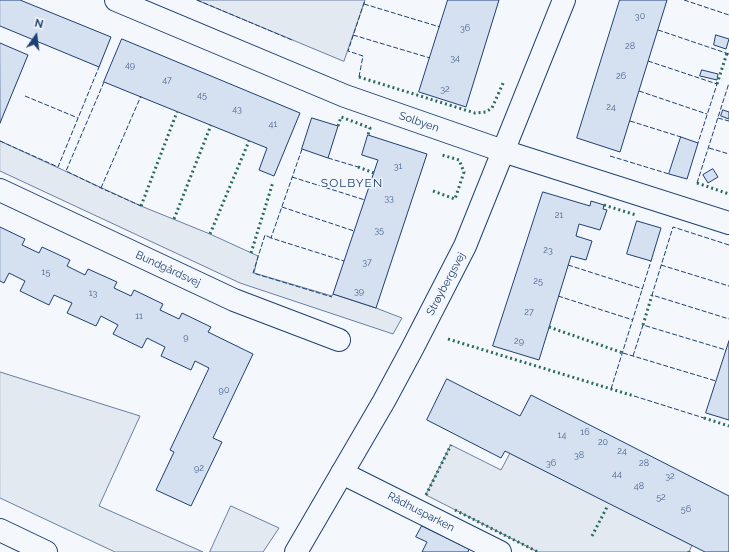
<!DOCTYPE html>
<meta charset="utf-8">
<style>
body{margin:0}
#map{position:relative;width:729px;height:552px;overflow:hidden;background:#f4f7fb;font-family:Raleway,sans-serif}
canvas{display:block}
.north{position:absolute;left:16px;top:16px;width:40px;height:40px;-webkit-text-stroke:3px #f4f7fb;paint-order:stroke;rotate:14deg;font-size:11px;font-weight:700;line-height:16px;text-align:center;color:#1d3f73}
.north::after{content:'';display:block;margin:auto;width:14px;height:18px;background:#1d3f73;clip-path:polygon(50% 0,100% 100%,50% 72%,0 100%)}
</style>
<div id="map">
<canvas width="729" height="552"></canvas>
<div class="north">N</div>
</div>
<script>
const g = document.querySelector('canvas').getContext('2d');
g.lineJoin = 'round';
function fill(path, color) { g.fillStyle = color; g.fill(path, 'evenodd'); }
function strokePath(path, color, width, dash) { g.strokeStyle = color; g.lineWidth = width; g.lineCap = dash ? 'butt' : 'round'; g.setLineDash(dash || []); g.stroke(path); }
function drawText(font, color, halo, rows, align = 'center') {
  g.font = font + ' Raleway,sans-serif'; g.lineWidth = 3; g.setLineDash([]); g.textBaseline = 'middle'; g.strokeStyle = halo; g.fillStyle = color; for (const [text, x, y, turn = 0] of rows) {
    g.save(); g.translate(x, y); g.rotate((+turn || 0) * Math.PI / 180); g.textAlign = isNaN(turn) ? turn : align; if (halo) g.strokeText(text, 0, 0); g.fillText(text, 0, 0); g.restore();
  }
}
const green = new Path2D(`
 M197,0h168l-21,61z
 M0,141l141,65 69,28 48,22 -4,17 78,23 1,-2 43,14 26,10 -9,16 -153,-51 -240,-112z
 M0,372l140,44 -41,90 104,46h-88l-115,-54z
 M451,445l50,25 9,-17 182,92 -3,7h-151l-112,-57z
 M231,506l48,22 -16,24h-53z`);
const building = new Path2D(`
 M0,0h20l91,37 -12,30 -99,-41z
 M448,0h51l-33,107 -47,-15z
 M620,0h47l-47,152 -43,-14z
 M716,35l13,4 -3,10 -12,-4z
 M122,39l178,74 -26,63 -15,-6 8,-22 -163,-66z
 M0,43l28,12 -28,68z
 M702,70l16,4 -1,6 -17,-4z
 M723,110l6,2v7l-8,-3z
 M312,118l26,8 -10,32 -26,-9z
 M368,135l59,19 -51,154 -43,-14 45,-134 -16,-5z
 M681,137l17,6 -11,36 -18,-5z
 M713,169l5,8 -10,6 -5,-8z
 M543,192l47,14 1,-5 13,4 -1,4 4,1 -7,20 -21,-6 -3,12 16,5 -6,19 -15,-4 -32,104 -46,-14z
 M637,221l24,7 -10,33 -24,-7z
 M0,227l25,12 -3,6 17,8 3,-6 28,13 -3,6 18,9 3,-6 29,13 -3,6 17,8 3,-6 29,14 -3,6 19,9 3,-6 29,14 -3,5 45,22 -40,84 9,4 -31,64 -35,-16 18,-38 -4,-2 39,-82 -14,-7 -4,9 -30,-14 4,-9 -18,-9 -5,10 -29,-14 5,-9 -17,-9 -5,10 -29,-13 5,-10 -18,-8 -5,10 -29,-14 5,-10 -16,-8 -5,10 -4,-2z
 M729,341v79l-23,-7z
 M447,379l73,37 11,-21 198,101v56h-24l-200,-101 -4,7 -74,-38z
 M422,526l47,23 -1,3h-46l5,-10 -11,-5z`);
const minor = new Path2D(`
 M116,0l229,96 158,55 226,72
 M0,190l234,110 105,40
 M342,473l158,79`);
const tertiary = new Path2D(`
 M0,530l46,22
 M296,552l88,-151 28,-52 53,-103 99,-246`);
const hedge = new Path2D(`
 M359,77l116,36 11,-1 6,-4 12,-27
 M717,84l10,-31
 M338,126l3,-9 29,11 -2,7
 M358,167l16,6
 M697,183l32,11
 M433,191l22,8 9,-27 -5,-12 -17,-5
 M604,205l32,10
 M141,206l36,-94
 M174,219l37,-94
 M210,234l39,-93
 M251,253l22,-71
 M643,325l9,-30
 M549,327l74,26
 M448,339l186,57
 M704,418l25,8
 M426,495l25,-50
 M455,510l83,42
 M592,536l15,-29
 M689,552v-1`);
const fence = new Path2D(`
 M197,0l95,40
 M684,0l45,15
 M364,4l76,23
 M658,30l71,24
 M353,35l77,23
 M648,61l69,23 -19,59
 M359,77l4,-21 -15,-5 17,-51
 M104,82l-38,89 35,17 40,18
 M639,91l68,23
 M25,96l53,22
 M718,118l11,3
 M630,121l51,16
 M0,141l58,26 41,-100
 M709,148l20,6
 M302,149l-31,89 73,23
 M610,156l59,18
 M328,158l30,9
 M292,177l73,23
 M697,183l32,-100
 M101,188l40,-92
 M282,207l72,24
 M271,238l-6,-3 -12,38 79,24
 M729,245l-56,-18 -21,68 77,24
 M568,265l75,24
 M661,265l68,21
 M558,296l75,24
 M623,353l93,28
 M633,356l10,-31 83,25
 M611,389l40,-128
 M634,396l70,22`);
const numberNames = [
 ["30",640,16],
 ["36",465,28],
 ["28",630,46],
 ["34",455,58],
 ["49",130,65],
 ["26",621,76],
 ["47",167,80],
 ["32",445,89],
 ["45",202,95],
 ["24",611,107],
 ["43",237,109],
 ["41",273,124],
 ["31",398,166],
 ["33",389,198],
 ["21",559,215],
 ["35",379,230],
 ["23",548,250],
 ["37",367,262],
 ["15",46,272],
 ["25",538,281],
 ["39",359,291],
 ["13",93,293],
 ["27",529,312],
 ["11",139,316],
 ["9",186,337],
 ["29",519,341],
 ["90",224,390],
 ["16",585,432],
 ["14",562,435],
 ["20",603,442],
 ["24",622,451],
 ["38",579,455],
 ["36",551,463],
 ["28",644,463],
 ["92",199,468],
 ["44",617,474],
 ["32",670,476],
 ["48",639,486],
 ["52",661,497],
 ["56",686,509]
];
const streetNames = [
 ["Solbyen",419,122,19],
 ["Bundgårdsvej",168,269,25],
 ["Strøybergsvej",446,284,-62],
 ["Rådhusparken",421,512,27]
];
const neighbourhoodNames = [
 ["SOLBYEN",352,183]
];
fill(green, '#e3e9f0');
strokePath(green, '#687fa3', 1);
fill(building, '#d5e0f0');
strokePath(building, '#1d3f73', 1);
strokePath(minor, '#1d3f73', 24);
strokePath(tertiary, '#1d3f73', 24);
strokePath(minor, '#f4f7fb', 22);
strokePath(tertiary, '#f4f7fb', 22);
strokePath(hedge, '#2c6c60', 3, [2, 3]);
strokePath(fence, '#1d3f73', 1, [5, 2]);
drawText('9px', '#4b6792', null, numberNames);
drawText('11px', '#1d3f73', '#f4f7fb', streetNames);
g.letterSpacing = '1px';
drawText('12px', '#1d3f73', '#f4f7fb', neighbourhoodNames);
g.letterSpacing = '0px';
</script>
